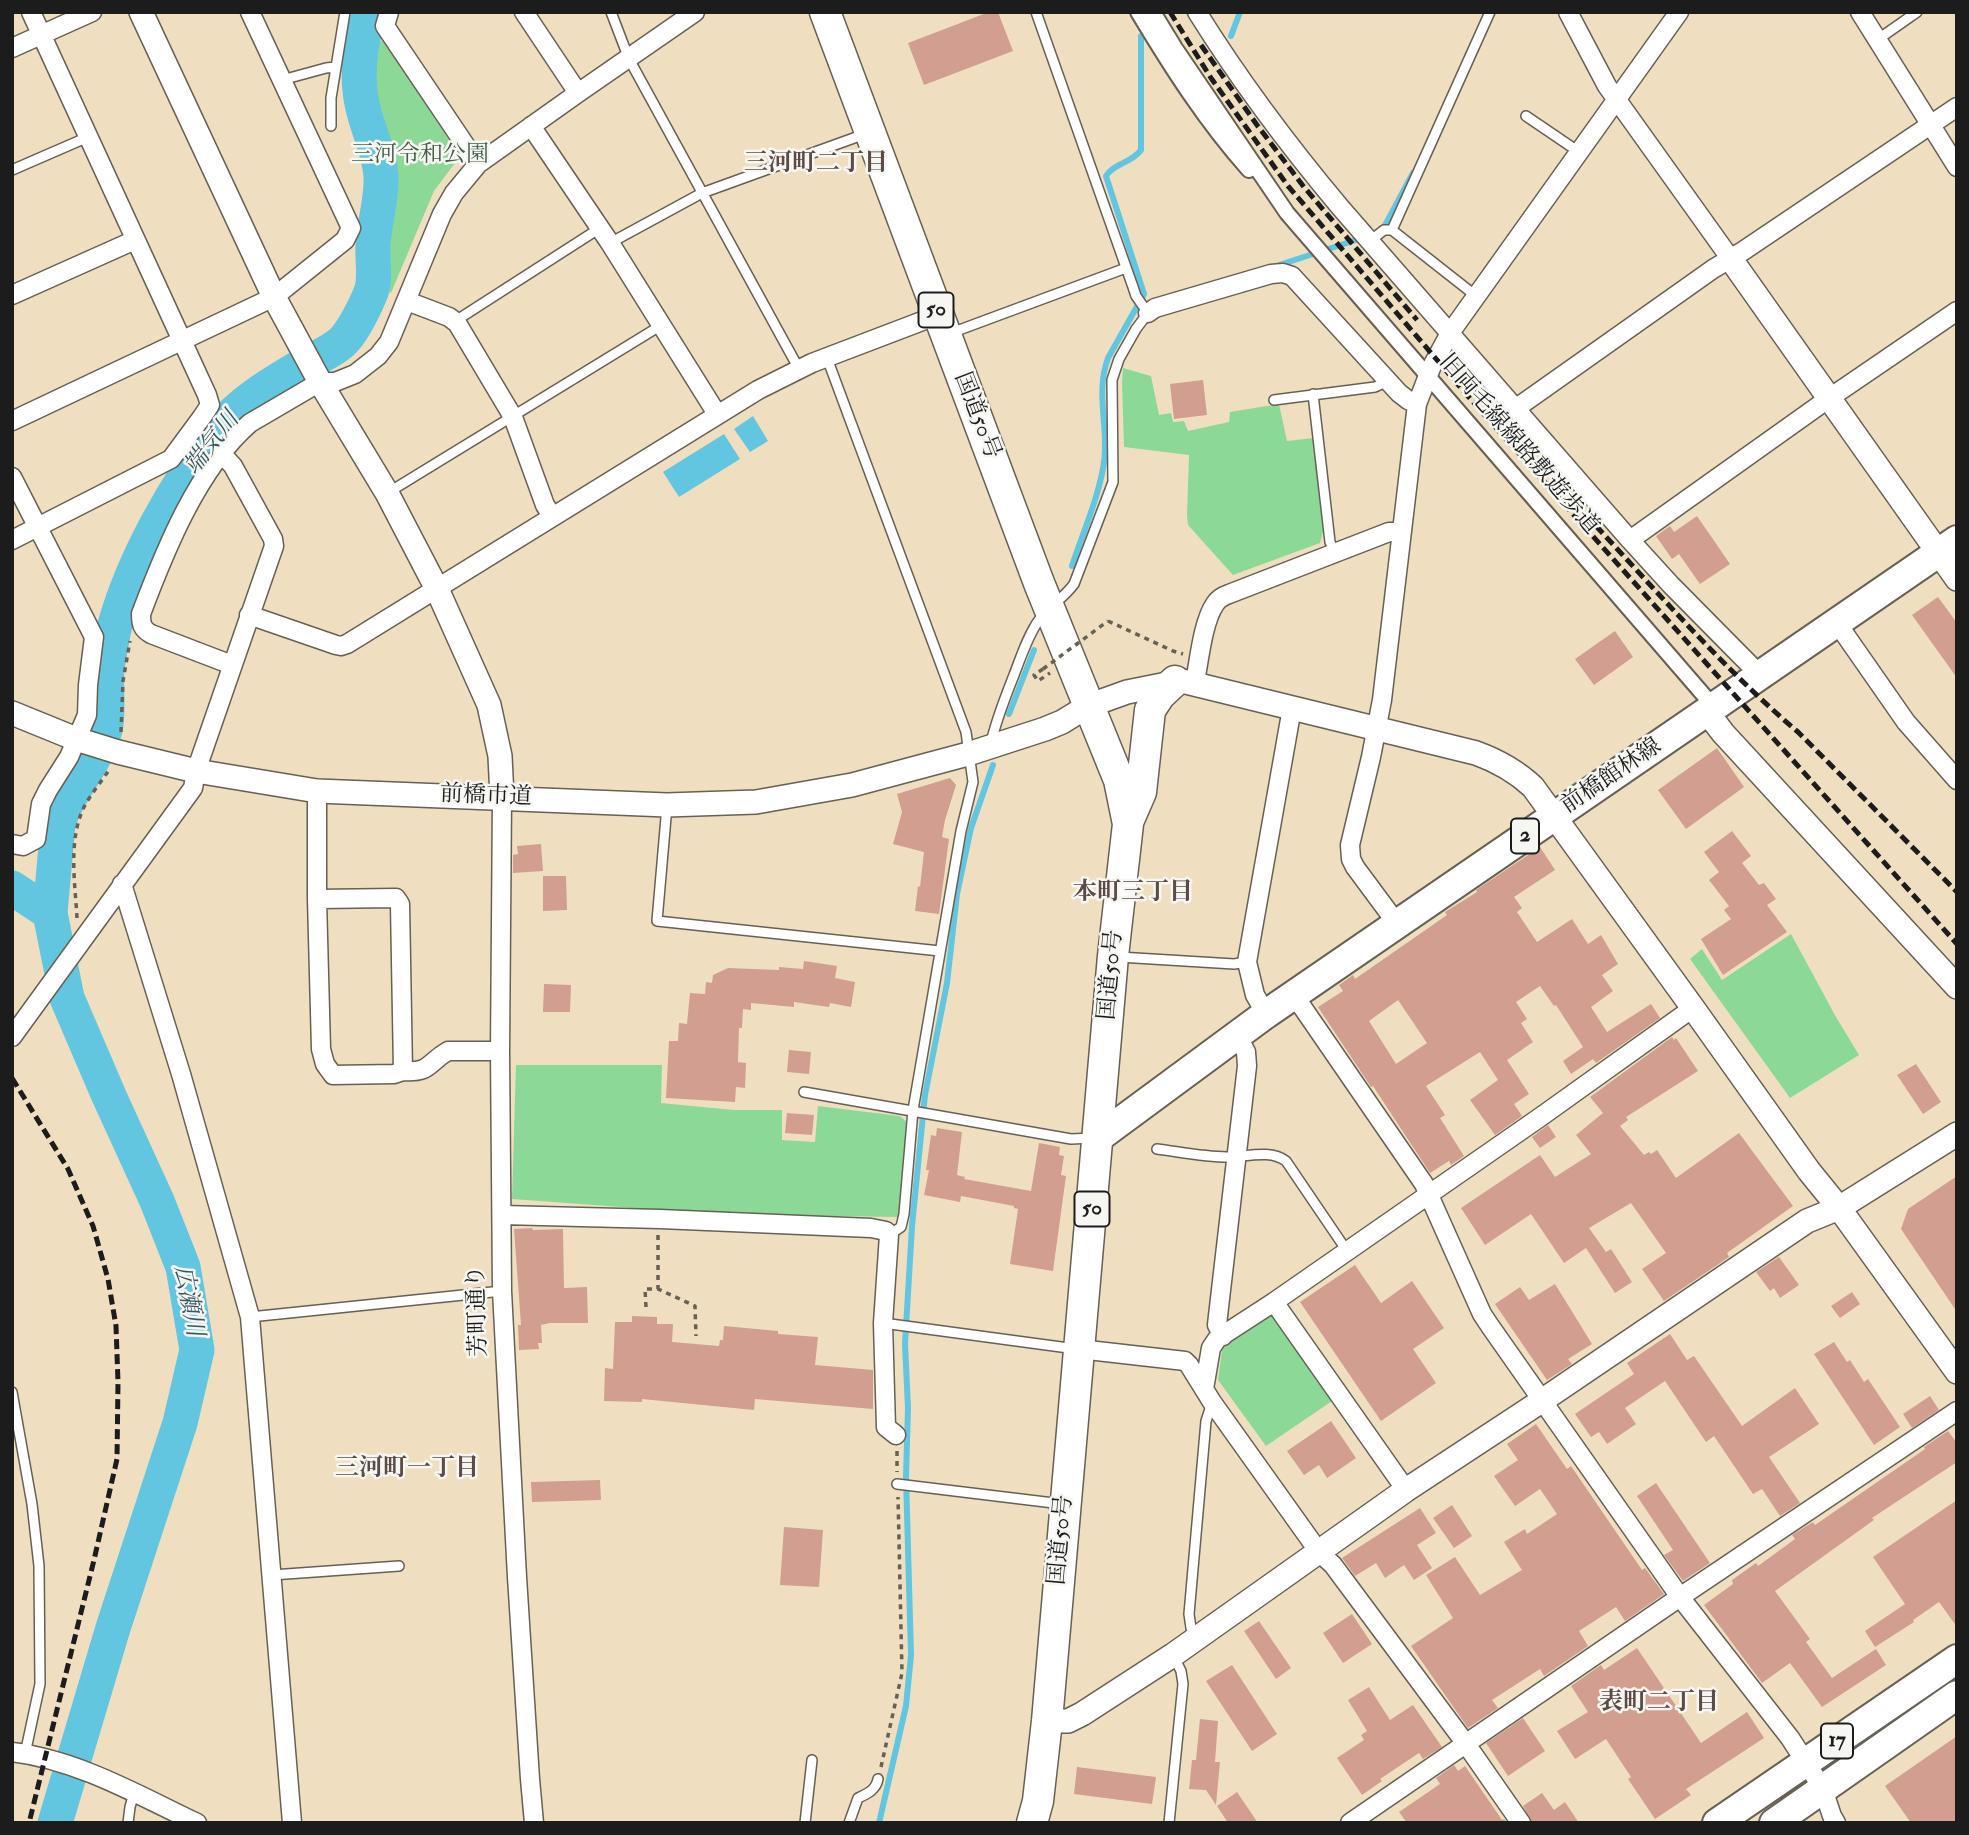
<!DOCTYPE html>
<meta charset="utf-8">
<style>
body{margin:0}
#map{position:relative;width:1969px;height:1835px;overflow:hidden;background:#efdfc0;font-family:"IM FELL Double Pica",serif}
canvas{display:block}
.frame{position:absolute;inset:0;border:14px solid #1c1c1c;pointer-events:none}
</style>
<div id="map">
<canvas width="1969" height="1835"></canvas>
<div class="frame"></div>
</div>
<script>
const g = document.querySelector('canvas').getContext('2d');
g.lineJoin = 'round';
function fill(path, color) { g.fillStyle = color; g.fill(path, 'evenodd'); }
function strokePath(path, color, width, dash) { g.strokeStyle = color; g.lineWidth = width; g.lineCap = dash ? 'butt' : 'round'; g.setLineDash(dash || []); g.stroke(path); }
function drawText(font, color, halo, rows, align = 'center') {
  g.font = font + ' "IM FELL Double Pica","Noto Serif JP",serif'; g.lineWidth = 5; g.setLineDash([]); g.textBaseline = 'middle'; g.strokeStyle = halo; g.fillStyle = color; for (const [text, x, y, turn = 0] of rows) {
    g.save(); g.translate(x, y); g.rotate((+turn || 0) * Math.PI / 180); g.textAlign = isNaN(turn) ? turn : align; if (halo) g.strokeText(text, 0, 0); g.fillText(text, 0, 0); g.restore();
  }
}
const green = new Path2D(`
 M383,40l74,112 -2,11 -21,28 -43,102 -9,-4 7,-116 -12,-60 -9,-67z
 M1123,368l28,8 8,39 12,-2 2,9 11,-1 4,10 41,-9 1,-10 49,-8 8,37 26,-3 10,94 -3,11 -87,32 -45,-50 -1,-10 2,-60 -65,-8 -2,-65z
 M1791,934l45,83 23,38 -69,43 -100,-139 12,-10 20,31z
 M516,1065h146l-1,38 73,7h48v30l33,2 3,-36 82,10 9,8 -11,93 -183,-3 -203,-15z
 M1267,1313l10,1 58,85 -69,47 -48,-66 5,-37z`);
const water = new Path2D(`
 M753,416l15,25 -18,11 -16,-23z
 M724,434l16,25 -61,38 -16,-25z`);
const stream = new Path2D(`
 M1231,36l9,-24
 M1382,231l31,-58
 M1273,267l89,-29
 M1072,566c11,-34 27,-69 32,-104 5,-34 -9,-69 4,-104l36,-64 -38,-118c8,-13 26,-13 35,-26v-114
 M1009,714l25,-64
 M879,1823l27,-117 5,-51 -5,-178 2,-69 -3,-64 7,-118 13,-131 22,-112 10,-89 14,-66 22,-63`);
const river = new Path2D(`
 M12,888l38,25 17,85 42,98 48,105 26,66 14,83 -17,73 -67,205 -58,195
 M50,913l8,-89c10,-34 38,-59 47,-94 5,-21 -1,-46 3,-68 2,-12 4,-25 7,-37 18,-65 61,-142 103,-195 23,-29 55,-47 87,-66 13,-7 30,-14 40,-25 9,-10 21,-34 26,-47 5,-14 1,-32 2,-47 1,-22 9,-45 8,-68 -1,-22 -10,-40 -16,-61 -10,-34 -6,-71 5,-104`);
const building = new Path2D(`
 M989,12h9l15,39 -89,34 -16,-42z
 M1203,380l4,35 -33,4 -4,-35z
 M1697,516l33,48 -30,20 -21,-30 -7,5 -16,-23 14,-10 4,6z
 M1938,597l19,26v55l-45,-63z
 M1615,631l18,26 -39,28 -19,-26z
 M1717,748l27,39 -58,42 -28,-39z
 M950,778l6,7 -11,35 -3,17 7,2 -10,75 -24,-3 3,-25 2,1 4,-35 -31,-8 9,-32 -5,-18z
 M1732,831l19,25 -9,7 17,22 5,-2 12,16 -9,6 20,27 -64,43 -22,-36 30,-20 -7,-9 5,-4 -20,-26 10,-8 -15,-20z
 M541,844l2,27 -30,2v-18l5,-1 -1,-8z
 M1540,847l15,23 -41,27 8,11 -5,4 20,30 35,-23 16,25 13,-9 17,29 -16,11 11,16 -22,16 16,25 44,-28 9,14 -64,45 -3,-4 -22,15 -8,-13 20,-14 -27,-42 -2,1 -14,-20 -24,16 11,17 -6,4 12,19 -26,18 22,34 -15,10 8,12 -27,19 -25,-35 28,-20 -18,-28 -54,34 19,29 -5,3 24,38 -13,9 -2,-4 -19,12 -57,-87 -2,1 -53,-80 25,-16 -4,-6 14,-10 2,4 92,-64 -2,-3 32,-20 -1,-2zM1398,1000l29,43 -31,21 -27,-43z
 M543,876h23l1,34 -24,1z
 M804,961l33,5 -2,12 20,4 -4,25 -21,-4 -1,4 -35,-5v5l-43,-4v7l-8,-1 -1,19h-3l-1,34 8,1 -1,25 -9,-1 -1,15 -69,-4 3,-57h9l1,-18 8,1 3,-31 15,1 1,-12 6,1 1,-8 15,-7 51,2v-3l24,2z
 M544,984l27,1 -1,27h-27z
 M1672,1037l2,3 2,-2 22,33 -72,46 2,3 -8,6 24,29 5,-3 2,2 6,-4 19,28 63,-45 54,73 -66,47 2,4 -65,44 -22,-32 24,-16 -35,-50 -42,25 17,24 5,-3 21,33 -17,11 -29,-45 -22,15 -33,-49 -46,31 -24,-37 79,-53 15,22 36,-23 -15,-19 27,-22 -13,-16z
 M789,1050l22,2 -2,22 -22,-2z
 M1916,1064l25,38 -18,12 -26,-39z
 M787,1113l27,2 -2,20 -27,-2z
 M1548,1125l8,12 -16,11 -8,-11z
 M937,1128l25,4 -5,43 8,2 -1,2 67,12 8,-48 21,4 -1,8 5,1 -3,19 5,1 -13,95 -43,-7 8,-55 -4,-1v-2l-53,-10 -1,6 -36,-7 5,-25h-3l5,-35 5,1z
 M1957,1176v136l-56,-83 7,-20z
 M532,1228l1,2 30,-1 1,59 23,-1 1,36h-38l-9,2 1,18h-4l1,6 -20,1 -1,-25h3l-7,-96z
 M1779,1257l20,28 -19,13 -6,-10 -4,3 -14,-19z
 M1355,1265l26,38 31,-22 32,47 -31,21 23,34 -55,38 -81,-119z
 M1555,1284l37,60 -24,15 4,5 -25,16 -52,-76 25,-17 9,13z
 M1852,1292l8,12 -20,14 -9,-12z
 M632,1316l25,1v7h16l-1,18 47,4 1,-6h3l1,-14 54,5v3l40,3 -3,28 58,5v39l-118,-10 -1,11 -112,-11v3l-38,-1 1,-33 8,1 2,-47h17z
 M1670,1334l17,26 7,-4 48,70 53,-38 24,36 -50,33 31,46 -20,13 -18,-27 -9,5 -39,-58 -8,6 -41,-61 -40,27 11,16 -29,20 -8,-12 -8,5 -16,-23 59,-40 -7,-11z
 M1834,1342l13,20 3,-2 14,22 4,-3 32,48 -26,18 -60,-91z
 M1930,1396l9,14 -27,18 -9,-14z
 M1331,1421l25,37 -29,20 -8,-13 -15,10 -17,-24z
 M1536,1424l31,45 4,-3 71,104 3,-2 19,26 -39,27 -9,-14 -37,24 9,15 -44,30 -4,-7 -48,31 6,8 -30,20 -57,-82 42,-28 -27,-43 29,-18 25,38 42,-25 -18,-28 21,-13 2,5 30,-20 -17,-25 -25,17 -21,-30 24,-16 -11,-16z
 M1948,1431l9,12v19l-85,56 2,2 -99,71 35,48 -4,3 26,36 44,-29 10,16 -64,42 -32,-44 -28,20 -58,-78 29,-21 -1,-4 24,-17 2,3 37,-27 -3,-4 21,-13 2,3 110,-76 -1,-2z
 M600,1480l1,20 -69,2 -1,-20z
 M1656,1483l54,80 -27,18 -19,-26 9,-5 -36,-54z
 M1957,1500v127l-18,-25 -26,18 1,2 -39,25 -10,-16 40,-27 -32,-47z
 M1452,1505l20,31 -18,12 -21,-30z
 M1420,1508l16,25 -19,12 15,23 -18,12 -10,-15 -19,13 -9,-15 -21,13 -13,-18z
 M784,1527l39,3 -4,57 -39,-2z
 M1352,1614l20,30 -29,19 -20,-30z
 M1259,1621l32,47 -15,11 -32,-48z
 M1637,1648l64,95 46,-31 17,26 -78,51 5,6 -36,24 -27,-40 3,-2 -25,-38 -31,20 -18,-28 31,-19 -17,-26 30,-21 3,5z
 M1232,1665l45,69 -25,17 -46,-70z
 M1369,1687l21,33 23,-15 29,42 -19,12 -4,-6 -39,26 2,2 -20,14 -25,-37 27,-18 -3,-5 6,-4 -19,-31z
 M1523,1718l22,33 -37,25 -22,-33z
 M1200,1719l18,2 -3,41h5l-4,43 -10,-15 -17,-1 3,-29h4z
 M1957,1736v87h-46l-26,-37z
 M1454,1765l4,6 7,-5 37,54 2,-1 3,4h-100l-8,-11 41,-28 -4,-6z
 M1077,1767l79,10 -4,27 -78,-10z
 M1237,1792l21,31h-30l-11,-17z
 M1542,1793l12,17 11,-8 14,21h-47l-9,-17z`);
const path = new Path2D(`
 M1108,621l65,30 10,3
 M1043,669l-9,6 4,6 12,-8
 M121,732l2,-51 7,-40
 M77,918c-2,-36 -9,-78 7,-111 7,-13 17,-25 25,-37
 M658,1235v54
 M646,1307l-1,-18h13l37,17 1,30
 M897,1451v21
 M881,1767l21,-94 -4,-176`);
const service = new Path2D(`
 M611,12l18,47 170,310
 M1877,40l40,-28
 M282,80l44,-12 10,-1
 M1526,116l53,36
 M331,126v-28l14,-86
 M12,170l76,-33
 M1392,230l98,-218
 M1370,241l14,-11h8l84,66
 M610,243l92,-50 163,-59
 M457,323l3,-5 140,-90
 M951,333l175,-65
 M827,358l139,374 7,50 -12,49 -48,279 -9,104 -3,13 -12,8
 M1313,394l17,148 5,11
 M1274,400l101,-13 13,-6
 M389,492l271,-166
 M991,743c5,-23 14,-45 23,-68 7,-18 14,-40 25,-55 10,-14 25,-22 35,-36l39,-102 -1,-102 7,-21 17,-30 12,-16 -12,-17 -3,-9 -97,-275
 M667,806l-10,115 283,30
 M1119,957l115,7 13,-2
 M804,1092l267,47 22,-1
 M1157,1149c23,3 47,8 70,8 19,0 43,-8 59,4l61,90
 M250,1317l252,-26
 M883,1323l193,26
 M12,1392l20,112 7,62 1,118 -15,70
 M897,1484l165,20
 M272,1575l127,-9
 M1196,1638l-5,-10 -2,-14 17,-193 6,-18
 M128,1823l2,-16 4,-14
 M805,1823l7,-63
 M849,1823l9,-25c9,-4 18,-8 20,-19
 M1169,1823l14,-139 -2,-13 -7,-14`);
const pedestrian = new Path2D(`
 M1138,12c33,55 68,110 111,158
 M1153,12l22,36 112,165 427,494`);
const minor = new Path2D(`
 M389,12l-4,14 93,138
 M524,12l54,81
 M1197,12c43,69 91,133 143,195l290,333 41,45 89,90
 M1568,12l39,74 123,172
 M1860,12l97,155
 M12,48l80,-36
 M531,126l79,117 107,171
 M12,295l123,-55
 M407,301l42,16 8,6 56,94 32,88 7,11
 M1148,313l7,-5 116,-34 12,-1 9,3 107,117 9,7 9,4
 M1515,409l198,-140 30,-18 214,-144
 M12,421l262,-124 71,-57 6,-12 -101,-216
 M12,477l82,160 -6,48 -1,30 -18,42 -21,33 -7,14 -5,35 -13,7 -11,-2
 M12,540l159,-81 31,-42 8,-12 -3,-10 -176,-383
 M1630,540l198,-141 129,-88
 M249,615l87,30 5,1 6,-2 411,-254 54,-27 126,-48
 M1837,623l69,99 51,58
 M232,665l-81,-31c-9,-5 -10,-10 -10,-20 24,-64 57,-146 109,-191l70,-41h15l20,-8 23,-18 11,-14 53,-128 12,-21 24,-29 100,-71 117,-81
 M1195,682c4,-21 8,-61 20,-78 3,-5 8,-8 14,-10l160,-62h13
 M317,791v108l4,150 4,15 8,11 61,-1 9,-3 -3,-167 -4,-6 -79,1
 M502,797l-2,254 2,240 15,286 13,202 4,44
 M122,884l59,190 69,243 42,506
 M1398,925l-43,-58 -4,-8 -1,-14 21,-88 11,-57 35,-296 14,-36 19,-35 229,-321
 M1294,995l130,189 58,130 8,12 190,271 110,141 33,51 9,27 4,7
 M1266,1014l-11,-19 -8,-33 45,-254
 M12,1037l181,-249 3,-17 78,-225 -1,-7 -40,-73 -11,-12
 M403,1071c28,2 24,-8 45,-20h52
 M502,1215l158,4 211,9 15,3 3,4 -6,88 3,104 10,8
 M1274,1302l132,188
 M1223,1336l-6,-11 1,-9 29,-250 -1,-14 -9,-17
 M1079,1349l106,12 4,4 23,37 107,150 14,13 133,179 55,79
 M1204,1389l7,-41 6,-9 57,-37 265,-184 154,-110
 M12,1752c66,8 126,43 185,71
 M1350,1823l330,-226 277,-186`);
const tertiary = new Path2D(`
 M141,12l133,285 46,85 67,111 50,96 52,116 11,51 2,41
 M1730,258l227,321
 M1707,712l16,21 234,254
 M12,713l64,26 42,13 78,19 121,20 350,14 89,-3 96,-17 116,-31 77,-25 17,-7 26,-16 39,-14 55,-11 294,72c22,8 40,18 57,34l160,221 116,163 30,37 118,164
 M1047,1721h21l14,-7 91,-59 233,-165 137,-90 264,-179 32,-13 118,-74`);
const primary = new Path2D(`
 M1098,1138l168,-124 691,-474
 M1717,1823l240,-164
 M1774,1823l183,-128`);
const trunk = new Path2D(`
 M825,12l214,571 80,197 9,44 -15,132 -66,765 -9,80 -6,22
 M1128,822l13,-30 9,-82 10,-15 15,-14`);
const rail = new Path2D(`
 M1170,12l41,66 77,108 185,216 484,542
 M1201,45l56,80 47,62 113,133
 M1453,363l53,61
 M1596,526c65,70 129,144 202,206l159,160
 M12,1078l56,91 25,57 15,53 8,47 2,56 -1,77 -23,101 -65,263`);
const pathBridge = new Path2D(`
 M1043,669l65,-48`);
const shields = [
 [936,310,35],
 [1525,836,28],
 [1092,1209,35],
 [1837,1741,32]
];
const shieldNames = [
 ["50",936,310],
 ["2",1525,836],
 ["50",1092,1209],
 ["17",1837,1741]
];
const parkNames = [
 ["三河令和公園",420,156]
];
const streetNames = [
 ["国道50号",976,416,69],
 ["旧両毛線線路敷遊歩道",1518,445,49],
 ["前橋館林線",1612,777,-34],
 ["前橋市道",486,797,2],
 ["国道50号",1112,975,-85],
 ["芳町通り",479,1311,-92],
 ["国道50号",1062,1540,-85]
];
const neighbourhoodNames = [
 ["三河町二丁目",816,165],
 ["本町三丁目",1133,894],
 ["三河町一丁目",407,1470],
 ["表町二丁目",1659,1704]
];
const waterNames = [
 ["端気川",213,444,-52],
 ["広瀬川",187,1301,79]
];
fill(green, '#8cd997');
fill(water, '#62c6e0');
strokePath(stream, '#62c6e0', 6);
strokePath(river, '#62c6e0', 35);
fill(building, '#d29e8f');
strokePath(service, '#666055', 12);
strokePath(pedestrian, '#666055', 18);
strokePath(minor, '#666055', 21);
strokePath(tertiary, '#666055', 26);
strokePath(primary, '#666055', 32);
strokePath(trunk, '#666055', 33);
strokePath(path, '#666055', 3.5, [5, 5]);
strokePath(service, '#fff', 9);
strokePath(pedestrian, '#fff', 14);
strokePath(minor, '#fff', 18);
strokePath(tertiary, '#fff', 23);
strokePath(primary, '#fff', 28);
strokePath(trunk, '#fff', 30);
strokePath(rail, '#1c1c1c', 5, [10, 5]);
strokePath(pathBridge, '#666055', 3.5, [5, 5]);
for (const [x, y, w] of shields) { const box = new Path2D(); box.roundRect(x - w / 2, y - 17.5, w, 35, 5); g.fillStyle = '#f6f6f2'; g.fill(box); strokePath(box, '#1c1c1c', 2); }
drawText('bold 21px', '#1c1c1c', null, shieldNames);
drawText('23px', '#435e47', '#f6f6f2', parkNames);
drawText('23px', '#1c1c1c', '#f6f6f2', streetNames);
drawText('bold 24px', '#5c4a44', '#f6f6f2', neighbourhoodNames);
drawText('italic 24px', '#345861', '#f6f6f2', waterNames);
</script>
